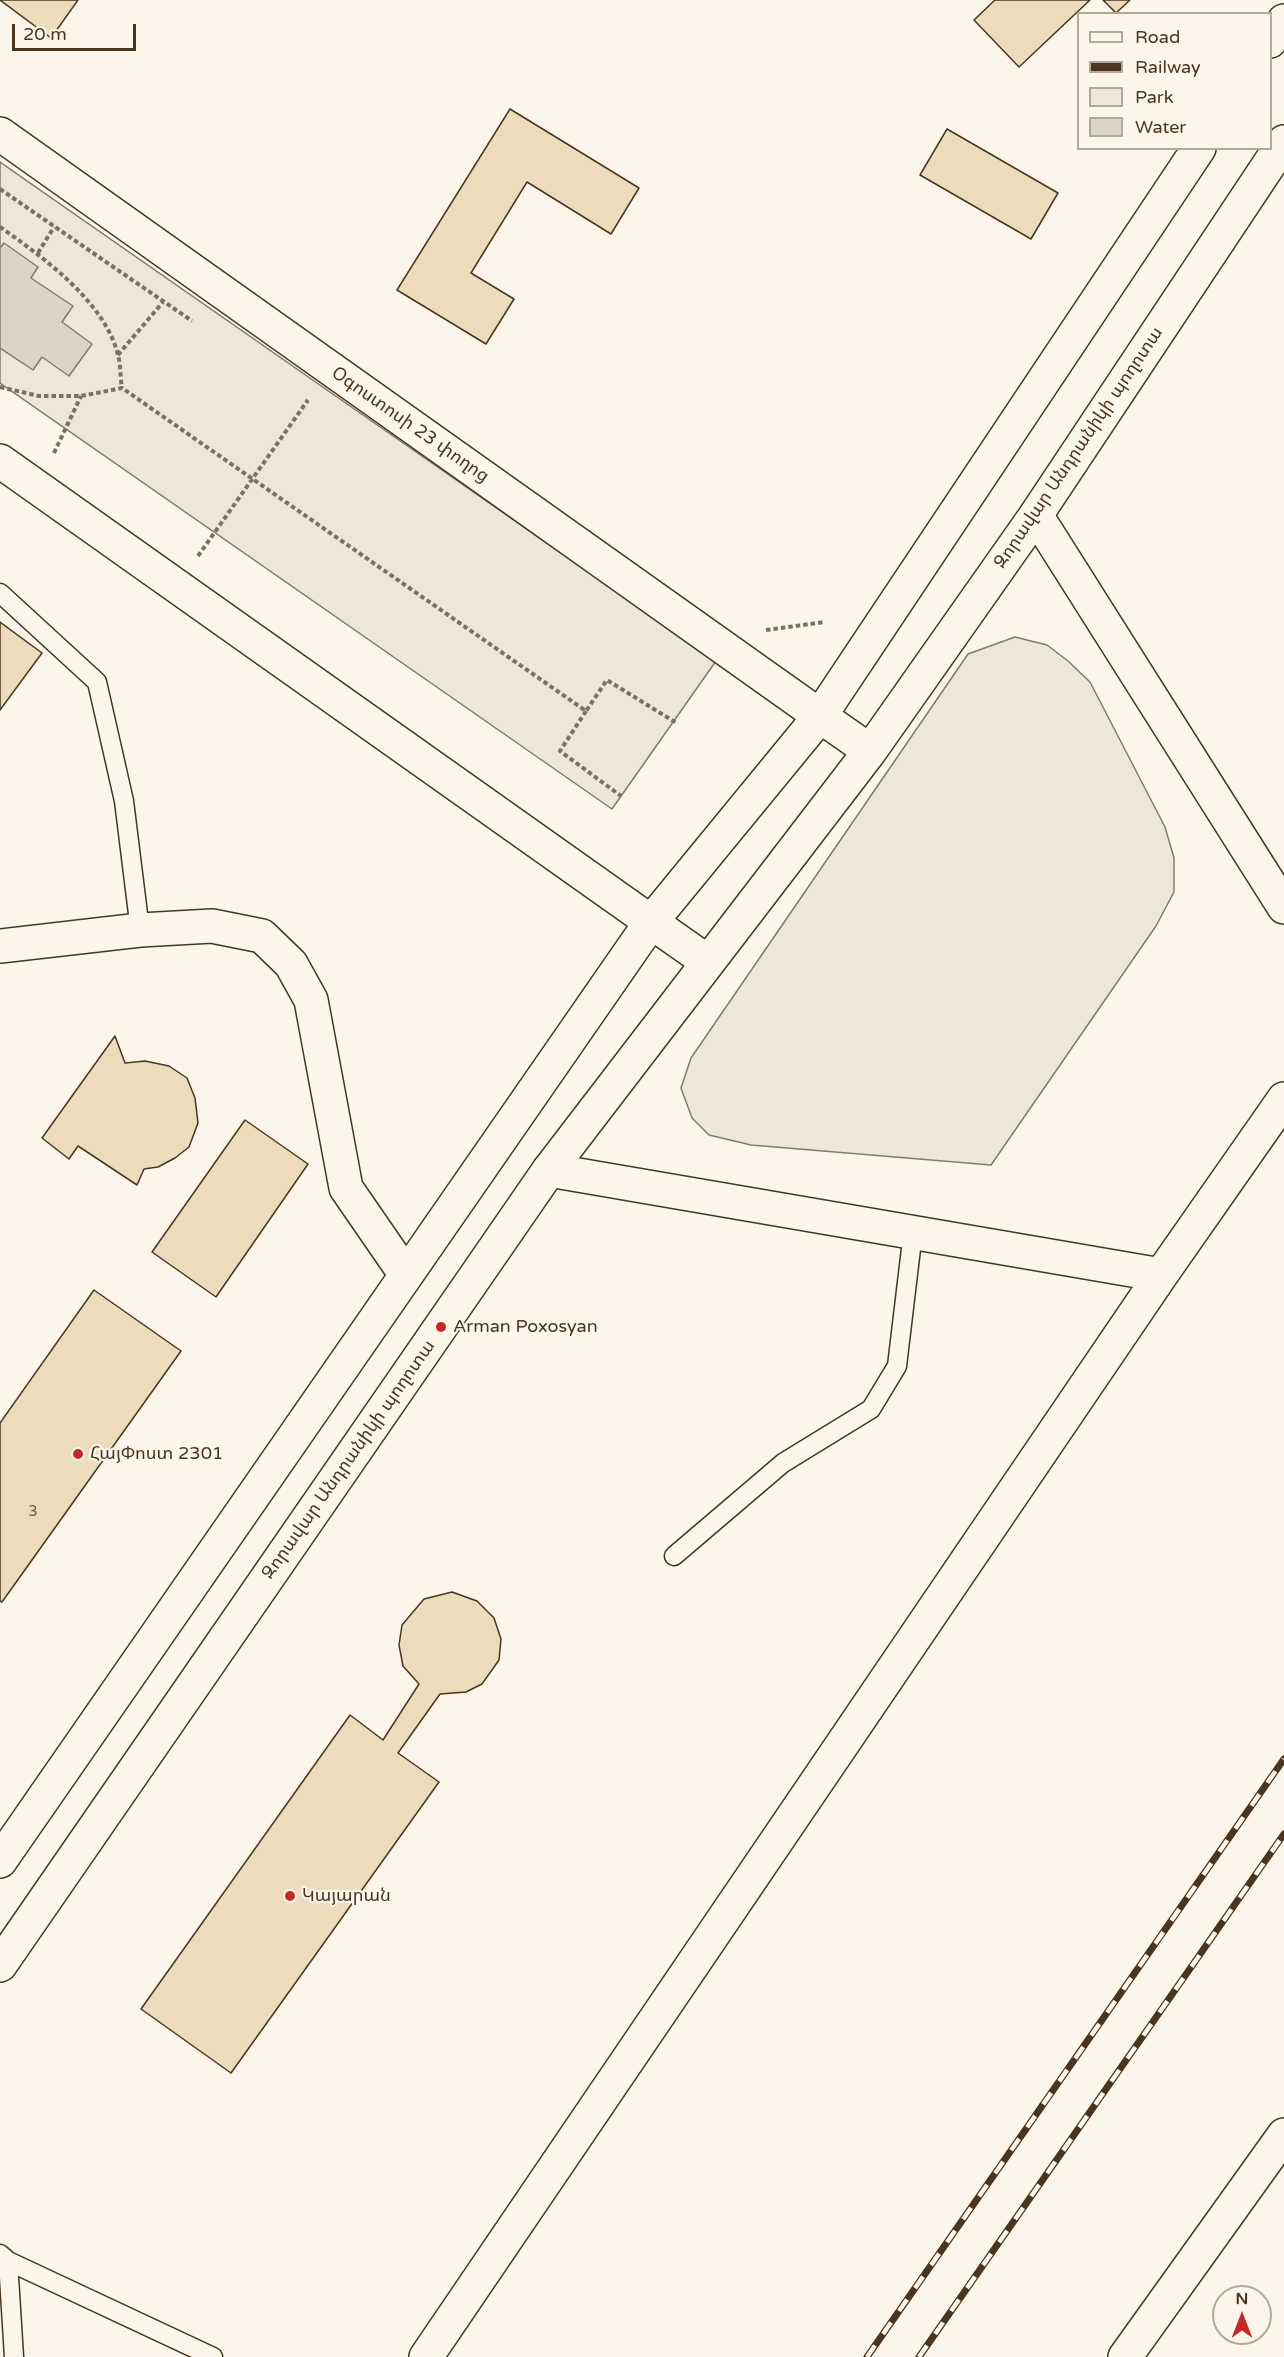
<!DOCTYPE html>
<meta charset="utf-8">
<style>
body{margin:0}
#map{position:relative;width:1284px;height:2357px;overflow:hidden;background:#fbf6e9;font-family:"Varela Round",sans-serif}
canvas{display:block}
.legend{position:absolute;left:1077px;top:12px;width:195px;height:138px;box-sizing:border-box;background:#fbf6e9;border:2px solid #b4a999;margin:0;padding:8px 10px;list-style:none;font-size:18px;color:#4a3520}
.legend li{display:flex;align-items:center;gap:12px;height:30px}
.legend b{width:30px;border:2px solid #b4a999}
.north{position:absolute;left:1212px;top:2285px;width:60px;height:60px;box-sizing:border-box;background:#fbf6e9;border:2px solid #b4a999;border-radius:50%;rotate:0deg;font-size:16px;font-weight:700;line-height:24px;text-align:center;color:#4a3520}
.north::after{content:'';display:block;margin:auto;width:21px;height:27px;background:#c62828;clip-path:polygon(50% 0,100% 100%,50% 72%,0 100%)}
.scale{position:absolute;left:12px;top:24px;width:124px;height:27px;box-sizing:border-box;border:3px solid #4a3520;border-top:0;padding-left:8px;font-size:18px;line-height:21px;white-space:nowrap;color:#4a3520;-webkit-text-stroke:4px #fbf6e9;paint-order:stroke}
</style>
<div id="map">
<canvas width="1284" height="2357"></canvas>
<ul class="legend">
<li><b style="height:8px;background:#fbf6e9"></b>Road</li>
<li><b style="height:8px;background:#4a3520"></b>Railway</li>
<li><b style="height:16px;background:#ede6d9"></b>Park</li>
<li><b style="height:16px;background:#dcd4c6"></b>Water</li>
</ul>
<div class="north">N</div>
<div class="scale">20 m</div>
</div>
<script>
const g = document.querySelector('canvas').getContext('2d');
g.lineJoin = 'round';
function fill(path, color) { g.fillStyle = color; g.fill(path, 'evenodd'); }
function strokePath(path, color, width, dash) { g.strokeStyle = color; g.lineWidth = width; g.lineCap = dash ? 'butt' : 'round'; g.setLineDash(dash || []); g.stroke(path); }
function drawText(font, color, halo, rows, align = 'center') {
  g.font = font + ' "Varela Round","Noto Sans Armenian",sans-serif'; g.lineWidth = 4.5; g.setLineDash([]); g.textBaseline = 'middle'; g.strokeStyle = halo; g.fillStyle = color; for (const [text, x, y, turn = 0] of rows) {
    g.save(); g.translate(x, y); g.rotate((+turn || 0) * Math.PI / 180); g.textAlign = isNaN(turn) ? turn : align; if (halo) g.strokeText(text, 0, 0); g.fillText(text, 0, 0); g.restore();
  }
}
const green = new Path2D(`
 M0,162l716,499 -104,148 -612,-426z
 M1015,637l32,8 21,16 22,21 75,145 9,31v34l-18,34 -165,239 -240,-20 -42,-10 -17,-17 -11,-30 10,-30 277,-404z`);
const water = new Path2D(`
 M4,243l34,24 -7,11 42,28 -11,16 30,22 -23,32 -27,-19 -9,13 -33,-22v-100z`);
const building = new Path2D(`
 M0,0h78l-27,38z
 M995,0h95l-71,67 -45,-47z
 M1103,0h27l-14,13z
 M510,109l129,79 -28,46 -84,-52 -56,91 43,26 -28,45 -89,-54z
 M947,129l111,64 -27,46 -111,-64z
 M0,622l42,31 -42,57z
 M115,1036l10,27 20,-2 24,5 18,12 8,20 3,25 -9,24 -14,11 -17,9 -14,2 -7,16 -59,-39 -9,13 -27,-21z
 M245,1120l63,44 -92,133 -64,-45z
 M94,1290l87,61 -179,251 -2,-1v-178z
 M452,1592l25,9 17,17 7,21 -2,21 -17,24 -16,8 -26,2 -42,59 41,29 -208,291 -90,-64 209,-294 33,25 36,-56 -16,-18 -4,-21 3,-20 22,-26z`);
const path = new Path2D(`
 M0,189l192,132
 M0,227c43,30 105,75 118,128 3,11 2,22 4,33
 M38,253l16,-26
 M118,355l45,-53
 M0,387l39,9h42l41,-8 464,323 21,-31 71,44
 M54,453l27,-57
 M198,556l110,-156
 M766,630l59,-8
 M586,711l-26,40 61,45`);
const lane = new Path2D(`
 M0,593l97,89 27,119 16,129
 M674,1556l109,-93 88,-54 26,-43 16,-134
 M0,2254l8,7 205,96
 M8,2261l6,96`);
const street = new Path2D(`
 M1036,515l248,392
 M0,946l140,-16 72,-4 50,10 29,28 20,36 35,188 60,87
 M549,1170l612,105
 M426,2357l735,-1082 123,-176
 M1125,2357l159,-222`);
const secondary = new Path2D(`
 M0,134l820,582
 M0,461l651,461`);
const primary = new Path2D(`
 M1270,41l14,-20
 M820,716l50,35
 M651,922l57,40
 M0,1861l651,-939 169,-206 379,-568
 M0,1965l549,-795 321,-419 166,-236 248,-373`);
const rail = new Path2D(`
 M867,2357l417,-598
 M919,2357l365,-523`);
const markers = [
 [441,1327,6,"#c62828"],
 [78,1454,6,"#c62828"],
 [290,1896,6,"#c62828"]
];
const numberNames = [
 ["3",33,1512]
];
const streetNames = [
 ["Օգոստոսի 23 փողոց",410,425,35],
 ["Զորավար Անդրանիկի պողոտա",1079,448,-56],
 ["Զորավար Անդրանիկի պողոտա",349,1460,-55]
];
const poiNames = [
 ["Arman Poxosyan",453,1327],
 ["ՀայՓոստ 2301",90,1454],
 ["Կայարան",302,1896]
];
fill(green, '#ede6d9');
strokePath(green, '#887966', 1.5);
fill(water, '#dcd4c6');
strokePath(water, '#887966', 1.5);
fill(building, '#ecdcbc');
strokePath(building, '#4a3520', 1.5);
strokePath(lane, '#4a3520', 21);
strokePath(street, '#4a3520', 36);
strokePath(secondary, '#4a3520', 36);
strokePath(primary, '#4a3520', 36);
strokePath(path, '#7f6f5c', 4, [4.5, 3]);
strokePath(lane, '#fbf6e9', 18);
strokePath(street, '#fbf6e9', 33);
strokePath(secondary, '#fbf6e9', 33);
strokePath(primary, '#fbf6e9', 33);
strokePath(rail, '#4a3520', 7);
strokePath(rail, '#fbf6e9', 4.5, [14]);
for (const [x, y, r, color] of markers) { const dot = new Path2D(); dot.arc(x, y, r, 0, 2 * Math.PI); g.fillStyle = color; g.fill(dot); strokePath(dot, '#fbf6e9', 2); }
drawText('15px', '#725f47', null, numberNames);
drawText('18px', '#4a3520', '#fbf6e9', streetNames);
drawText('18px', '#4a3520', '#fbf6e9', poiNames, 'left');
</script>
